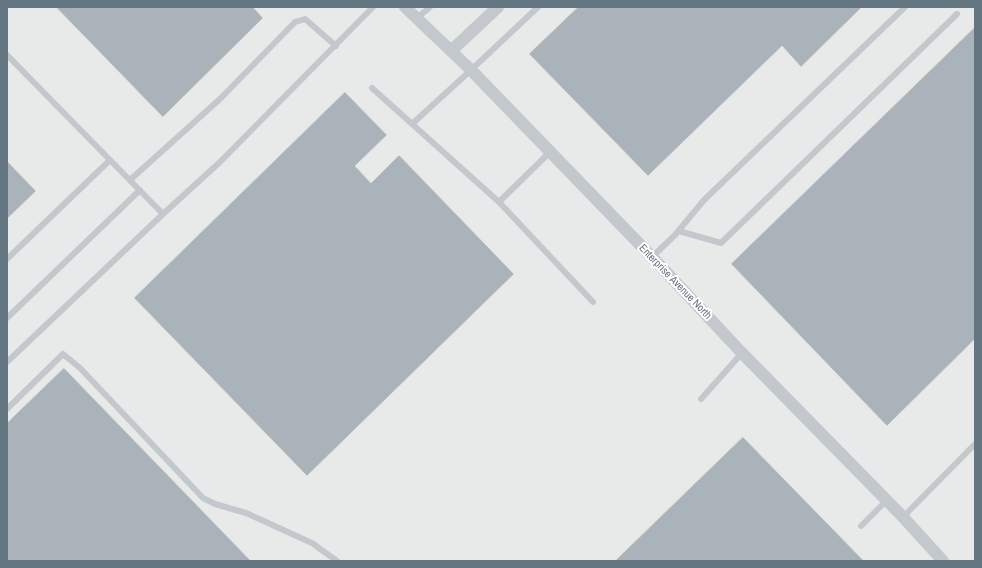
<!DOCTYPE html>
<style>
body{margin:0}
#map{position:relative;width:982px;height:568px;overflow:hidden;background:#fafaf8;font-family:"Archivo Narrow",sans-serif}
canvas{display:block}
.frame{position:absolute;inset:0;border:8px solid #657683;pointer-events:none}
</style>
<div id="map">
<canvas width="982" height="568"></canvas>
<div class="frame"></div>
</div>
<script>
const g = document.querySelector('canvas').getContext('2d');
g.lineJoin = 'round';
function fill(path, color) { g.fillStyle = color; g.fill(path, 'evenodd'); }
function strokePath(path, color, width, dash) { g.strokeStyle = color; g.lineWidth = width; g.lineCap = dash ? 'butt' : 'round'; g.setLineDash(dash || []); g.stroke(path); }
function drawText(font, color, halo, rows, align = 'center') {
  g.font = font + ' "Archivo Narrow",sans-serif'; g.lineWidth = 4; g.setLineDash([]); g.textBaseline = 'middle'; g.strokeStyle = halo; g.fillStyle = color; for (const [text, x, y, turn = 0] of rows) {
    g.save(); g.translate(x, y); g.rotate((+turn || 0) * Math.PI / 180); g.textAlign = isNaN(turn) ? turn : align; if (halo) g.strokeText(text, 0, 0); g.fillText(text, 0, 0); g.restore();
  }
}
const built = new Path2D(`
 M7,7h968v554h-968z`);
const building = new Path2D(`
 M56,7h197l10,11 -100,99z
 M578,7h284l-61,60 -19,-21 -134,130 -119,-122z
 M975,27v312l-88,87 -156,-162z
 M345,92l42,43 -32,31 16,17 28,-28 115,119 -207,202 -173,-178z
 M7,161l29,30 -29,28z
 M64,368l187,193h-244v-138z
 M743,437l121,124h-249z`);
const service = new Path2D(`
 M416,19l14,-12
 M7,55l156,159
 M372,88l127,114 51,-50
 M412,124l59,-54 67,-63
 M130,180l91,-82 74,-76 10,-3 31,27
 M499,202l94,100
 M679,231l42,12 236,-229
 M652,257l23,-22 29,-35 201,-193
 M7,259l103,-99
 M7,318l133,-128
 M7,362l156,-148 57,-52 153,-155
 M701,399l41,-46
 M7,409l56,-55 17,14 123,130 12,6 31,9 66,30 25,18
 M903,517l72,-73
 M861,526l25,-25`);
const minor = new Path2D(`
 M405,7l66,63 181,187 90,96 161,164 40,44
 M451,51l47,-44`);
const streetNames = [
 ["Enterprise Avenue North",675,282,46]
];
fill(built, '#e8e9e9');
fill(building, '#aab3b9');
strokePath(building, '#dcdcda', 1);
strokePath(service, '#c3c8cc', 6);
strokePath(minor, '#c3c8cc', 12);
drawText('11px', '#657683', '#fff', streetNames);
</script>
